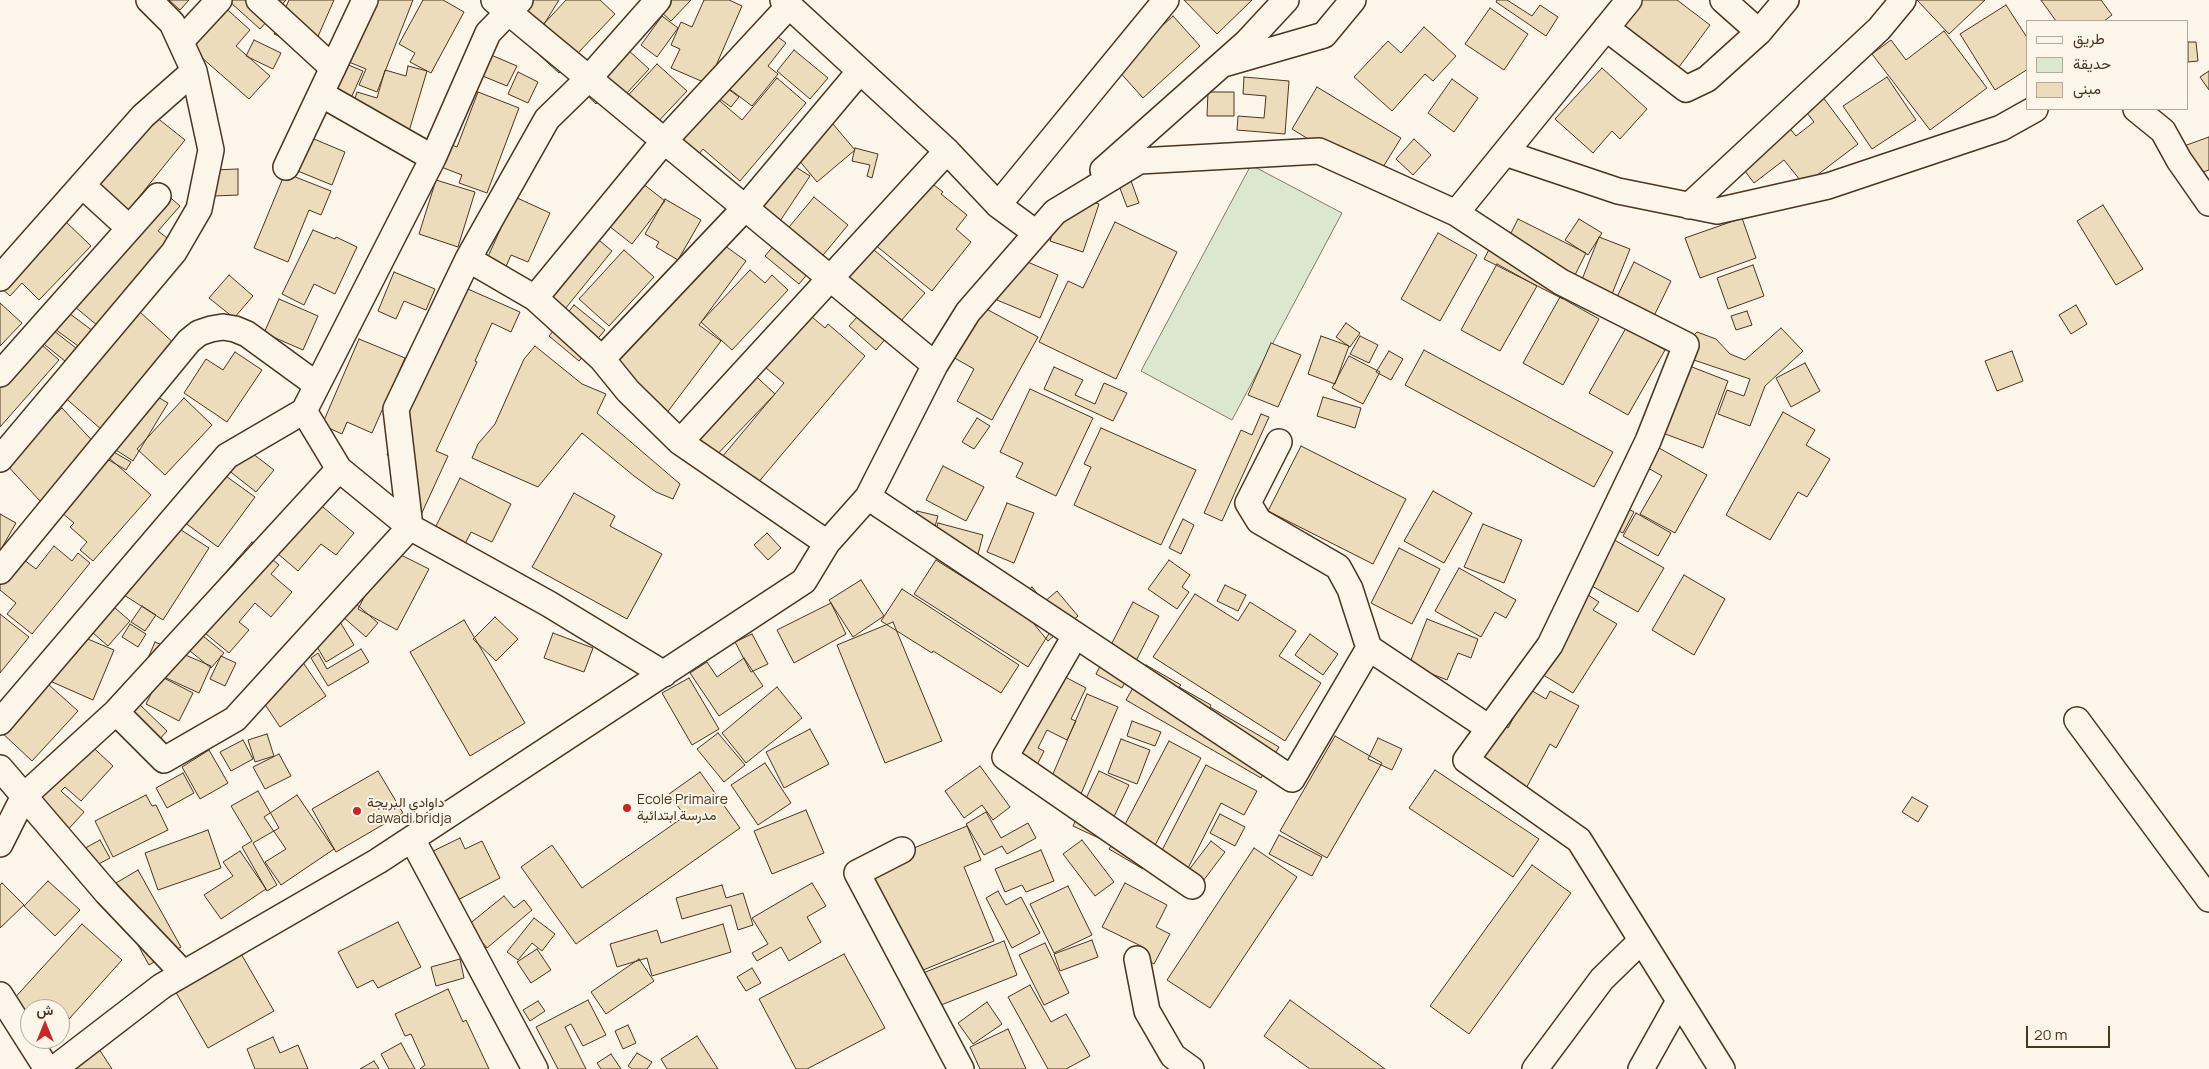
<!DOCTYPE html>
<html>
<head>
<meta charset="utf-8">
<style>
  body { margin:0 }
  #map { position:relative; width:2209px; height:1069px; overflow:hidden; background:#fbf6e9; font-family:Manrope,Vazirmatn,sans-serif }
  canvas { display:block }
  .legend { position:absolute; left:2026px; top:20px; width:162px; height:90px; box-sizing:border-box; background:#fbf6e9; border:1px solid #b4a999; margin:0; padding:6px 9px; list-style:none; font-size:15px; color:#4a3520 }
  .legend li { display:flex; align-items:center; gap:10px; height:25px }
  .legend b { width:25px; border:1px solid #b4a999 }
  .north { position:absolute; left:20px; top:999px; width:50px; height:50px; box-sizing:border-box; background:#fbf6e9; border:1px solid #b4a999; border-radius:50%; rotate:0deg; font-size:14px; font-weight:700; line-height:20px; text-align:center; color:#4a3520 }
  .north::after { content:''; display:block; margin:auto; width:18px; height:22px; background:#c62828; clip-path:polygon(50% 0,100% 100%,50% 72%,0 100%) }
  .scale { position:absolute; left:2026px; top:1026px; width:84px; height:22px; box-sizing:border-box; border:2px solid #4a3520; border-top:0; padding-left:6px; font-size:15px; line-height:18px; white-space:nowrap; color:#4a3520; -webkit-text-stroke:4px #fbf6e9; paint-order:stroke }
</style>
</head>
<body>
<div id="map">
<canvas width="2209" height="1069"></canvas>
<ul class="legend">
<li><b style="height:6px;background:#fbf6e9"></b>طريق</li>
<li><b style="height:14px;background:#dce7d0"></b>حديقة</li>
<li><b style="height:14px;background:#ecdcbc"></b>مبنى</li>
</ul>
<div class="north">ش</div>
<div class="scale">20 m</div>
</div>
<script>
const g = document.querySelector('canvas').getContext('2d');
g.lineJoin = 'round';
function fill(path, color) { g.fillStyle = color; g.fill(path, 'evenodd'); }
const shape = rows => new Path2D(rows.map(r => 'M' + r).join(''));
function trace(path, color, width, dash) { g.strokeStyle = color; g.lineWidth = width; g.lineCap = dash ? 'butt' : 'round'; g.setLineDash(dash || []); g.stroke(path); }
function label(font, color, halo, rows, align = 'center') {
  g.font = font + ' Manrope,Vazirmatn,sans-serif'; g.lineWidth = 4; g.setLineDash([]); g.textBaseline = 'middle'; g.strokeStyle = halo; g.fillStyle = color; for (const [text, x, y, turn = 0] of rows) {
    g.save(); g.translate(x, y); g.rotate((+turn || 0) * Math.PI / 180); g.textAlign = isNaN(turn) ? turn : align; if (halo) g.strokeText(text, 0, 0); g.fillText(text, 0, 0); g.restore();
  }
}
const green = shape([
  [1251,165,1342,213,1232,420,1141,371,1251,165]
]);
const building = shape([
  [169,0,189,0,180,10,169,0],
  [232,0,286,0,260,29,230,2,232,0],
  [289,0,334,0,312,50,274,34,289,0],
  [377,0,413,0,377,92,359,85,366,69,344,60,360,17,369,21,377,0],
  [423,0,443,0,464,12,431,73,410,62,415,53,399,44,423,0],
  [509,0,559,0,541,29,509,0],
  [566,0,600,0,615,14,559,73,526,43,566,0],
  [648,0,691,0,671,21,648,0],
  [704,0,729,0,742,6,708,84,671,68,680,49,671,45,681,22,692,27,704,0],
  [1184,0,1252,0,1217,34,1184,0],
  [1497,0,1507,0,1532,16,1540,5,1558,17,1546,36,1496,2,1497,0],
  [1636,0,1677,0,1710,25,1679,67,1619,22,1636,0],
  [1917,0,1985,0,1949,34,1917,0],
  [2041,0,2101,0,2112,15,2104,21,2056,21,2041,0],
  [220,3,250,30,236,46,270,76,249,99,185,43,220,3],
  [2006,5,2028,39,2028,69,1995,90,1960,34,2006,5],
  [1490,8,1528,34,1504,70,1465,44,1490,8],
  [662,16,678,28,657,57,641,45,662,16],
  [1173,16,1200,46,1143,98,1116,68,1173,16],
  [762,25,786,43,768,66,778,74,752,106,719,81,762,25],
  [1424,27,1456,56,1433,81,1425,74,1392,111,1354,77,1388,41,1401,53,1424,27],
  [1944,31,1987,88,1930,130,1872,54,1891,40,1906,60,1944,31],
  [254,40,281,53,273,69,246,56,254,40],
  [2188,42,2196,42,2198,61,2188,62,2188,42],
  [477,49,517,66,507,86,468,70,477,49],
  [627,49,649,69,615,106,604,95,596,104,574,83,627,49],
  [794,50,828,78,810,99,777,71,794,50],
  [339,61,363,71,352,96,328,86,339,61],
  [657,64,687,91,653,127,623,101,657,64],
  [408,66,427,71,407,138,351,112,357,92,377,98,385,70,406,76,408,66],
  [1602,68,1647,109,1620,139,1612,131,1593,153,1555,119,1602,68],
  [2209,71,2209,90,2200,77,2209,71],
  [518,72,538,82,528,103,508,94,518,72],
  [1244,77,1289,81,1285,134,1237,130,1238,116,1264,118,1266,96,1243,94,1244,77],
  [1887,77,1916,120,1872,149,1843,106,1887,77],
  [777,78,806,103,740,181,703,149,694,160,667,137,707,90,742,120,777,78],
  [1452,79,1478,98,1454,132,1428,113,1452,79],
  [716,80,739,97,731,107,709,91,716,80],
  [1317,87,1401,138,1375,180,1292,129,1317,87],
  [478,92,519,108,487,193,459,183,462,175,423,160,432,137,457,147,478,92],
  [1208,92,1234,92,1234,116,1207,116,1208,92],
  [1822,96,1858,144,1804,185,1784,160,1754,183,1738,162,1786,124,1796,136,1814,122,1804,109,1822,96],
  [151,113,185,140,122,218,87,191,151,113],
  [827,117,855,150,817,182,789,148,827,117],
  [302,134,345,152,332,185,288,167,302,134],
  [2209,137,2209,170,2194,175,2184,146,2209,137],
  [1414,139,1431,155,1413,175,1396,159,1414,139],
  [855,148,878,154,872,178,867,176,870,165,852,161,855,148],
  [780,157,810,176,780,221,751,203,780,157],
  [238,169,238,195,214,196,213,170,238,169],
  [916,171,943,192,941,194,967,215,956,229,971,242,932,291,864,236,916,171],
  [285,173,331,191,321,215,309,210,288,262,254,248,285,173],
  [633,176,665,201,632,244,600,219,633,176],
  [1130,178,1139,203,1127,207,1118,183,1130,178],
  [436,180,475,192,458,247,419,234,436,180],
  [158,187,180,206,158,231,171,241,98,326,63,297,158,187],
  [1066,193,1099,204,1083,252,1050,241,1066,193],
  [515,197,550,213,528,262,511,255,505,269,486,261,515,197],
  [814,197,848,225,799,284,765,256,814,197],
  [665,199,701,220,678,260,656,247,659,242,645,234,665,199],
  [2103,205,2143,269,2116,285,2077,221,2103,205],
  [1742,218,1756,258,1700,278,1685,238,1742,218],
  [63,219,91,246,39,300,22,283,10,296,0,287,63,219],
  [1518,219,1586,253,1563,299,1484,259,1491,246,1489,222,1511,233,1518,219],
  [1579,219,1602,233,1588,255,1565,240,1579,219],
  [1115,222,1177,252,1116,379,1039,342,1068,281,1083,288,1115,222],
  [583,227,612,251,552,325,535,311,583,227],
  [313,230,335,239,336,237,357,247,335,294,314,284,304,305,282,294,313,230],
  [1438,233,1477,255,1440,321,1401,299,1438,233],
  [710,235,746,261,699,325,721,341,666,414,608,372,710,235],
  [1599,237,1630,249,1608,304,1577,292,1599,237],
  [861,239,925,293,876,350,849,326,867,306,830,274,861,239],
  [624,250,654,277,609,326,579,299,624,250],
  [1016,257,1058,275,1040,318,997,300,1016,257],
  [1634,262,1671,281,1652,320,1615,301,1634,262],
  [1497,264,1537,286,1500,351,1461,330,1497,264],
  [1753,265,1764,296,1728,309,1717,278,1753,265],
  [750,270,765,283,772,275,788,290,732,350,701,322,750,270],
  [394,272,435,289,426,310,404,301,396,319,378,311,394,272],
  [229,275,253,296,234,318,209,298,229,275],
  [461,286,520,312,511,332,492,323,475,361,477,362,436,451,448,456,420,517,399,507,416,469,387,455,461,286],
  [1560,297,1599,319,1563,385,1523,363,1560,297],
  [279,299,318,316,303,350,264,333,279,299],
  [54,302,97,334,85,351,41,319,54,302],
  [0,303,22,323,0,346,0,303],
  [574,305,605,330,579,361,549,336,574,305],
  [798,305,825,328,828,324,865,356,756,485,722,457,784,383,754,358,798,305],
  [979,305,1038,337,992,420,957,401,974,369,951,356,979,305],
  [2076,305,2087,324,2071,334,2059,315,2076,305],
  [1747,311,1752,325,1736,330,1731,316,1747,311],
  [140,312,178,347,102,430,62,395,83,376,140,312],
  [40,320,81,352,70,365,30,333,40,320],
  [1346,323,1360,333,1350,347,1336,337,1346,323],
  [1626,328,1665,350,1628,415,1589,393,1626,328],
  [1781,328,1803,351,1765,386,1750,426,1718,414,1727,390,1744,396,1750,379,1688,358,1676,329,1694,335,1697,332,1716,339,1730,354,1745,360,1781,328],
  [26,331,59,360,0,427,0,361,26,331],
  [1321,336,1349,346,1335,384,1308,374,1321,336],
  [1360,336,1378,345,1369,363,1350,354,1360,336],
  [359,339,405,358,372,433,347,422,342,434,322,425,359,339],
  [1271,343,1301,355,1278,407,1248,395,1271,343],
  [535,346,582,384,606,394,597,413,680,484,673,499,656,492,634,476,582,433,538,487,472,458,478,444,495,424,524,359,535,346],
  [1424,350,1613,452,1594,487,1405,385,1424,350],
  [1389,351,1403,359,1391,380,1376,372,1389,351],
  [2012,351,2023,381,1997,391,1985,361,2012,351],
  [235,352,262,370,227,422,184,393,206,359,223,370,235,352],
  [1349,356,1380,372,1363,404,1332,388,1349,356],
  [1674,360,1728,381,1703,448,1649,428,1674,360],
  [1805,363,1820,391,1791,407,1776,378,1805,363],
  [745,366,775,394,707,465,678,438,745,366],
  [1054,367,1083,380,1075,395,1095,404,1104,383,1127,393,1113,421,1044,389,1054,367],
  [1030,389,1093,418,1056,496,1016,477,1023,463,1000,452,1030,389],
  [151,393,168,403,133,461,116,450,151,393],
  [1323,397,1361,408,1355,428,1317,416,1323,397],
  [184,398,212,425,165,475,137,449,184,398],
  [62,408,98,447,40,501,4,462,62,408],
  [1783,412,1815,430,1806,445,1830,459,1807,497,1798,492,1770,540,1726,515,1783,412],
  [1261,414,1269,417,1222,521,1204,513,1241,430,1252,435,1261,414],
  [977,418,990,426,974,449,962,442,977,418],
  [1101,428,1196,470,1161,545,1074,505,1091,467,1084,464,1101,428],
  [1652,444,1707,475,1675,533,1640,514,1662,476,1641,464,1652,444],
  [1301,446,1406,499,1373,564,1268,511,1301,446],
  [244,447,274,470,256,492,227,469,244,447],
  [112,451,131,462,126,470,107,459,112,451],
  [109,458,151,495,93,561,80,550,87,542,70,527,74,523,61,512,109,458],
  [943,466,984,487,966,521,926,500,943,466],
  [223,474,255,497,218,547,173,514,223,474],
  [460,478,511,504,492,542,471,532,464,546,434,530,460,478],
  [1433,491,1472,513,1444,563,1404,541,1433,491],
  [574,493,615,516,610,526,662,554,627,619,532,567,574,493],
  [311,497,354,533,336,555,321,544,298,571,270,547,311,497],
  [1007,503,1034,513,1014,563,987,552,1007,503],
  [1621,505,1634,512,1623,533,1610,527,1621,505],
  [917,511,938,516,932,537,911,532,917,511],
  [1636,513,1671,533,1658,556,1623,536,1636,513],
  [0,514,16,523,0,551,0,514],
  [164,519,209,548,163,620,124,595,164,519],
  [1183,519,1194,525,1181,554,1169,548,1183,519],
  [938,523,983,535,976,562,931,550,938,523],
  [1483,524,1522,540,1504,583,1464,567,1483,524],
  [767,533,781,548,768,560,754,545,767,533],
  [1609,537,1664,568,1638,612,1583,581,1609,537],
  [252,542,279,565,271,574,292,592,271,617,255,603,239,622,249,630,229,653,200,629,206,595,252,542],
  [54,546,72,561,78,553,90,563,32,634,7,614,16,603,0,590,0,579,19,556,36,569,54,546],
  [1399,548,1440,569,1412,624,1371,603,1399,548],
  [389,549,429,569,397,630,358,609,389,549],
  [936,560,1050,632,1028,667,914,594,936,560],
  [1169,560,1190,575,1182,587,1189,592,1177,609,1148,589,1169,560],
  [1459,568,1516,600,1506,618,1495,612,1481,637,1435,611,1459,568],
  [1684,575,1725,599,1694,655,1652,630,1684,575],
  [861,580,884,616,853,637,829,600,861,580],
  [1225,585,1246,595,1238,611,1217,601,1225,585],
  [1574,586,1599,602,1593,610,1617,624,1573,693,1535,670,1574,586],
  [1032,587,1044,602,1057,591,1078,616,1048,641,1015,601,1032,587],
  [902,589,1019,665,1001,693,933,651,932,653,881,621,902,589],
  [99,594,130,621,108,646,77,619,99,594],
  [1195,594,1238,621,1250,602,1296,631,1279,656,1321,683,1285,741,1153,657,1195,594],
  [1133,602,1159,616,1122,688,1096,674,1133,602],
  [355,603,378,623,366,637,343,617,355,603],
  [831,603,846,634,794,663,777,630,831,603],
  [142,606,156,615,145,631,131,622,142,606],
  [331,607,354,645,326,662,310,635,331,607],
  [0,614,29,637,0,673,0,614],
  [495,617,518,639,496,661,473,639,495,617],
  [1427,619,1478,639,1471,658,1458,653,1447,680,1409,665,1427,619],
  [464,620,525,723,470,756,410,652,464,620],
  [893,622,942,741,885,763,837,645,893,622],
  [130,624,146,634,138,647,122,637,130,624],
  [198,632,224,653,211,668,185,647,198,632],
  [553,633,593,648,584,672,544,658,553,633],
  [752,634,768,664,751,672,735,642,752,634],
  [1310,634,1338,654,1323,675,1295,655,1310,634],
  [83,637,114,650,93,700,50,681,55,645,76,654,83,637],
  [155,642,211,666,199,693,153,672,135,688,155,642],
  [361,649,369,662,328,686,311,658,318,653,327,669,361,649],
  [221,656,236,663,225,686,210,679,221,656],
  [744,658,763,686,719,716,690,673,707,662,717,677,744,658],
  [302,661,326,696,280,727,256,691,302,661],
  [1146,665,1181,685,1179,687,1211,705,1210,707,1279,747,1261,778,1126,700,1146,665],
  [1054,671,1086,688,1071,719,1076,721,1067,740,1047,730,1038,748,1044,751,1031,777,1006,764,1054,671],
  [160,676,193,693,179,721,146,704,160,676],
  [40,677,78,711,32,761,0,731,40,677],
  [689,678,719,729,692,745,662,693,689,678],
  [777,687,802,718,746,763,722,733,777,687],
  [1529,689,1546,699,1550,691,1579,706,1556,748,1550,744,1523,794,1468,765,1493,720,1508,728,1529,689],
  [1087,694,1118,707,1075,808,1044,795,1087,694],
  [137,702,167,731,148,752,104,711,137,702],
  [1132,721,1161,732,1155,746,1127,736,1132,721],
  [810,729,829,764,784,788,766,752,810,729],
  [718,733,745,765,724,782,697,749,718,733],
  [267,734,274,756,255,762,248,740,267,734],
  [1335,736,1382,763,1327,858,1280,831,1335,736],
  [83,738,113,766,81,801,65,787,61,791,84,812,65,833,28,799,83,738],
  [1378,738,1402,749,1392,770,1368,759,1378,738],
  [1121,739,1150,750,1137,784,1108,773,1121,739],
  [243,740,253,759,231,771,220,752,243,740],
  [1169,741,1201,758,1152,851,1120,834,1169,741],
  [209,750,228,783,200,799,182,767,209,750],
  [279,754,291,776,265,789,253,767,279,754],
  [765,763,791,803,758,825,731,785,765,763],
  [1206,765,1257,791,1244,815,1221,803,1184,876,1156,862,1206,765],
  [980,766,1010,807,993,820,982,805,964,818,945,791,980,766],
  [1435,770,1539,839,1513,877,1409,808,1435,770],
  [378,771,403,813,336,852,312,809,378,771],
  [1099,771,1129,785,1103,840,1073,826,1099,771],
  [700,772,740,828,576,944,521,867,552,845,582,888,685,816,669,794,700,772],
  [183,773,194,793,167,808,156,788,183,773],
  [258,791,279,828,253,843,277,885,267,891,242,847,252,841,231,806,258,791],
  [146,795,152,806,156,805,168,830,113,857,95,821,146,795],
  [297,795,334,849,281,885,265,862,286,849,264,817,297,795],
  [1912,797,1928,806,1918,822,1902,812,1912,797],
  [806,810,824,853,772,874,754,831,806,810],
  [986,812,1001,838,1028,823,1036,838,1007,854,1002,846,984,855,966,824,986,812],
  [1220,814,1245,827,1235,846,1210,833,1220,814],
  [967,826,981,860,964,867,994,941,911,975,866,868,967,826],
  [208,830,221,868,158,890,145,853,208,830],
  [1279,835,1322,857,1312,876,1269,854,1279,835],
  [1117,837,1150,857,1143,869,1109,849,1117,837],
  [460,838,465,849,482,841,500,878,452,903,427,854,460,838],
  [100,840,110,858,91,868,80,851,100,840],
  [1082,840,1114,882,1095,896,1063,854,1082,840],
  [1211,841,1225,852,1197,889,1182,879,1211,841],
  [1254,848,1297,877,1210,1008,1167,980,1254,848],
  [1041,850,1054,881,1026,892,1022,885,1005,892,995,869,1041,850],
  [240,851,266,889,221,919,204,895,233,876,223,862,240,851],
  [1532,865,1571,893,1469,1034,1430,1006,1532,865],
  [138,870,181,947,149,965,124,920,134,915,116,883,138,870],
  [48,881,80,910,55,936,24,906,48,881],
  [2,883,24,905,0,928,0,885,2,883],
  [812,883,826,906,807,917,821,942,789,961,781,947,757,961,752,953,768,944,752,918,812,883],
  [1125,883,1167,905,1156,927,1170,934,1154,964,1137,954,1141,946,1102,927,1125,883],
  [722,885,726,898,743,893,753,925,738,930,731,905,682,919,676,898,722,885],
  [1068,886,1092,935,1054,953,1030,904,1068,886],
  [998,891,1006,905,1021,897,1040,933,1012,948,986,898,998,891],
  [504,896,514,908,524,900,532,910,487,948,468,925,504,896],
  [534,918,555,934,542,951,532,943,518,960,507,952,534,918],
  [398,922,421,967,378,988,373,980,357,988,338,952,398,922],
  [82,924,122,960,60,1029,60,1009,30,1009,30,1039,1,1013,82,924],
  [723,924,731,952,652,976,647,958,617,967,610,944,657,930,661,943,723,924],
  [1092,940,1098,957,1060,971,1054,954,1092,940],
  [1004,941,1017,975,936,1007,923,973,1004,941],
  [1045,943,1069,993,1044,1005,1019,955,1045,943],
  [537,949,551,970,531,983,517,962,537,949],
  [240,952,274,1011,208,1048,174,989,240,952],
  [844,954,885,1028,807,1069,796,1069,759,999,844,954],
  [460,959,464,978,436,986,431,967,460,959],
  [639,959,654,981,606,1014,591,992,639,959],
  [752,968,761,983,746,991,737,977,752,968],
  [1030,985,1051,1022,1066,1014,1090,1056,1066,1069,1048,1069,1008,997,1030,985],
  [448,989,463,1022,466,1020,489,1069,420,1069,425,1065,411,1034,405,1036,395,1014,448,989],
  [588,1000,606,1035,583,1046,571,1024,565,1027,586,1069,558,1069,536,1027,588,1000],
  [1290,1000,1385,1069,1310,1069,1264,1036,1290,1000],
  [538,1001,545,1011,530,1021,523,1010,538,1001],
  [987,1002,1002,1024,973,1044,958,1023,987,1002],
  [628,1025,636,1043,623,1049,615,1031,628,1025],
  [1008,1029,1026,1069,980,1069,970,1047,1008,1029],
  [697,1036,718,1069,667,1069,661,1059,697,1036],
  [273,1037,280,1053,298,1045,308,1069,255,1069,247,1049,273,1037],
  [401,1043,415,1069,389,1069,381,1054,401,1043],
  [99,1049,112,1069,69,1069,99,1049],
  [637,1053,652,1062,647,1069,632,1069,628,1066,637,1053],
  [611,1054,621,1069,601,1069,597,1063,611,1054],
  [374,1061,379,1069,360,1069,374,1061]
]);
const street = shape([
  [259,0,333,68],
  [494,0,935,365],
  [783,0,947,151,998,205,1036,233],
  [1723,0,1759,32,1786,0],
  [789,6,664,141,535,298,602,359,628,391,680,442,827,543],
  [1606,28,1686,89,1707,79,1759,32],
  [181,41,219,0],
  [1227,63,1324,35,1353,0],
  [321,94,433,158],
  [2136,109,2163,131,2179,160,2209,203],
  [1505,153,1618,191,1717,211,1828,186,2001,128,2035,109],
  [286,167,365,0],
  [1103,170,1247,42,1286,0],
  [82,185,129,228],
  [998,205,1166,0],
  [1689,206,1879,29,1903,0],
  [1456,213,1629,0],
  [468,259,535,298],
  [0,278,143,116,194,71,172,23,149,0],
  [602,359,745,208,860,71],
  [0,374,158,196],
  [304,411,339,469,410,527,549,604,664,674],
  [680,442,947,151],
  [1279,442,1248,503,1259,521,1338,567,1350,589,1369,648],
  [0,459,174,252,199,209,211,150,194,71],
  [868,497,1292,779,1369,648,1489,728],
  [0,571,189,341,199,333,211,329,223,327,235,329,247,334,317,385],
  [1075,636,1005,757,1192,886],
  [116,712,164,760,235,719,410,527,396,409,468,259,547,119,589,78,658,0],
  [2077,720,2209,899],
  [0,722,227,456,304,411,433,158,488,33,520,0],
  [0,768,107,893,183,973],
  [412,839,535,1069],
  [0,844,24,796,116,712,339,469],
  [902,850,857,873,961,1069],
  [1137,959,1147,1011,1173,1056,1191,1069],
  [0,995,47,1069],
  [54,1069,162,986,378,861,804,581,827,543,868,497,935,365,968,312,1055,212,1139,161,1319,151,1456,213,1561,282,1686,345,1648,441,1550,645,1466,760,1579,840,1722,1069],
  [1535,1069,1602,979,1641,941],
  [1641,1069,1679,1001]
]);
const markers = [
  [627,808,5,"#c62828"],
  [357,811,5,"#c62828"]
];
const poiNames = [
  ["Ecole Primaire",637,800],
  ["مدرسة ابتدائية",637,816],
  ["داوادي البريجة",367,803],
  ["dawadi bridja",367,819]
];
fill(green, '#dce7d0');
trace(green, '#887966', 1);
fill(building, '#ecdcbc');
trace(building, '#4a3520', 1);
trace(street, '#4a3520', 28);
trace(street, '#fbf6e9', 25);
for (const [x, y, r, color] of markers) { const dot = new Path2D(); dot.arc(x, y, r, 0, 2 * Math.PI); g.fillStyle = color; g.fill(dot); trace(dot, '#fbf6e9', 2); }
label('14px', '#4a3520', '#fbf6e9', poiNames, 'left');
</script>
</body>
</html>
